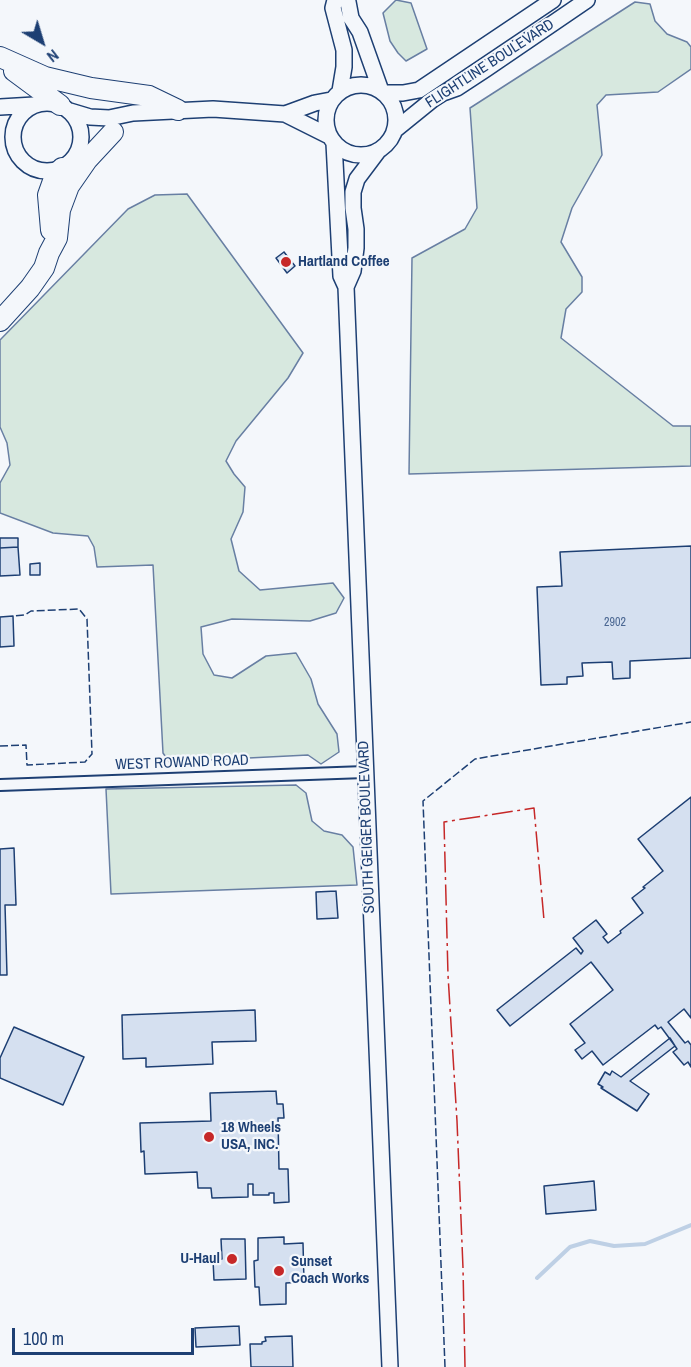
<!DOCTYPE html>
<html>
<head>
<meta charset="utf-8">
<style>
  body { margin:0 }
  #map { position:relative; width:691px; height:1367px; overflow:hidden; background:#f4f7fb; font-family:"Archivo Narrow",sans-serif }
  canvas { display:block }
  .north { position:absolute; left:12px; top:12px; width:60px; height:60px; -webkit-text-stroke:4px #f4f7fb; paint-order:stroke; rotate:142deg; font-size:16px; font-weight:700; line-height:24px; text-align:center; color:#1d3f73 }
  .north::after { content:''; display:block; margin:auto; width:21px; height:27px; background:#1d3f73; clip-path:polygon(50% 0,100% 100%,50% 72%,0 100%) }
  .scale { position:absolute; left:12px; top:1328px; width:182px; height:27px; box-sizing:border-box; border:3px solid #1d3f73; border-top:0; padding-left:8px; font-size:18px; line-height:21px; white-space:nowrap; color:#1d3f73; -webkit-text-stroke:4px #f4f7fb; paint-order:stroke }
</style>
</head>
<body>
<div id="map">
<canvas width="691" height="1367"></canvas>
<div class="north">N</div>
<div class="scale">100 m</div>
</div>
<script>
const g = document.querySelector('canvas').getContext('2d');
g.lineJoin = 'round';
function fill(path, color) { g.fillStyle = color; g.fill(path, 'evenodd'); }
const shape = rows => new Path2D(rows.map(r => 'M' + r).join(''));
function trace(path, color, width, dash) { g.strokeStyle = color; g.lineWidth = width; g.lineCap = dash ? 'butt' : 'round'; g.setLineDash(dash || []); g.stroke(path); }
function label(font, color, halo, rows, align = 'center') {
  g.font = font + ' "Archivo Narrow",sans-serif'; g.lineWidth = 4.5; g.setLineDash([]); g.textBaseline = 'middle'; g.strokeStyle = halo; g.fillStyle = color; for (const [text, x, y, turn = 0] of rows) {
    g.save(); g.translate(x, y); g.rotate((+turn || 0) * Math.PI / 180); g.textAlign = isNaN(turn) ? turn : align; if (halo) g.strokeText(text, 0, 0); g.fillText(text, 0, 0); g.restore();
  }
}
const green = shape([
  [396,0,411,3,427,49,406,61,398,53,390,41,383,13,396,0],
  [635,2,650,4,655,21,667,34,687,42,691,47,691,69,658,92,606,95,597,105,602,155,572,208,561,242,582,277,582,292,566,309,561,338,673,426,691,426,691,466,409,474,412,258,465,229,477,208,470,108,635,2],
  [187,194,303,353,288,378,236,441,226,461,234,474,245,487,243,512,231,539,239,571,260,590,333,583,344,598,336,613,310,621,232,619,201,627,203,654,214,675,232,678,266,656,296,653,311,679,318,704,337,734,339,752,321,764,308,755,189,761,170,763,163,753,153,565,97,567,94,547,88,536,53,533,0,513,0,483,10,465,7,443,0,427,0,340,128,209,155,195,187,194],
  [296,785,306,793,312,821,324,831,342,835,353,847,357,885,111,894,106,789,296,785]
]);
const stream = shape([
  [537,1278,570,1247,590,1241,614,1246,645,1244,691,1225]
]);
const building = shape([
  [284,252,295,266,287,273,276,258,284,252],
  [0,538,18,538,18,547,0,548,0,538],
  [691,546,691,658,630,661,630,678,613,679,612,662,582,663,583,676,567,677,567,684,541,685,537,587,562,586,560,552,691,546],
  [18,547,20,575,0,576,0,548,18,547],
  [40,563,40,575,30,575,30,564,40,563],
  [13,616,14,646,0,647,0,617,13,616],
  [691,797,691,1018,684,1009,668,1022,685,1043,688,1041,691,1045,691,1067,688,1062,684,1065,673,1052,677,1049,675,1046,661,1027,658,1029,655,1025,603,1065,592,1051,582,1059,575,1050,585,1043,570,1024,613,990,591,962,510,1026,497,1010,576,948,581,954,583,951,573,938,596,920,607,934,603,937,608,943,621,933,620,931,643,913,632,898,645,888,643,887,663,871,638,839,691,797],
  [14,848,16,905,5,905,7,975,0,975,0,849,14,848],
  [336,891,338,918,317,919,316,892,336,891],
  [255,1010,256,1041,212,1042,213,1064,146,1067,146,1058,123,1059,122,1015,255,1010],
  [14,1027,84,1057,63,1105,0,1078,0,1058,14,1027],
  [670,1038,675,1046,630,1081,649,1094,637,1111,601,1088,603,1087,598,1084,605,1072,610,1075,612,1071,621,1077,670,1038],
  [276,1091,277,1104,283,1104,284,1118,278,1118,279,1169,288,1169,289,1202,274,1203,274,1193,269,1193,269,1195,253,1195,253,1184,248,1184,248,1197,212,1198,211,1188,198,1188,197,1172,145,1174,144,1151,141,1152,140,1123,211,1121,210,1093,276,1091],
  [594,1181,596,1210,546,1214,544,1186,594,1181],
  [284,1237,284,1244,303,1243,304,1282,286,1283,286,1304,260,1305,259,1287,255,1287,254,1261,258,1260,258,1238,284,1237],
  [221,1239,245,1239,246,1279,214,1280,213,1260,222,1259,221,1239],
  [239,1326,240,1345,196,1347,195,1328,239,1326],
  [292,1336,293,1367,251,1367,250,1344,262,1344,262,1342,266,1341,265,1337,292,1336]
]);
const street = shape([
  [0,785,365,772]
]);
const secondary = shape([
  [335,0,333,8,344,50,344,67,340,91],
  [345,0,348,2,351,18,360,32,381,91],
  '326 120a35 35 0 1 1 70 0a35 35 0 1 1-70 0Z',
  [385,93,403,93,419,90,553,0],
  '13 137a34 34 0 1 1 68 0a34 34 0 1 1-68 0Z',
  [0,107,34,105],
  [70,111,90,117,109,118,133,113,213,109,285,114,329,136],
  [285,114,315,103,331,100],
  [395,130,432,100,443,93,457,88,486,69,587,0],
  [334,143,341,276,346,287,390,1367],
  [346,287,353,271,356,248,356,229,353,208,353,192,357,179,378,151]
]);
const highway = shape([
  [0,57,45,77,91,88,149,96,178,110],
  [14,71,60,105],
  [51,230,48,195,53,181,62,168],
  [0,321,30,288,44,268,49,253,57,238,60,210,69,186,87,160,113,132]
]);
const fence = shape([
  [0,746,26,745,27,765,85,762,92,754,87,619,79,609,31,611,25,615,13,616],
  [445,1367,423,801,475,759,691,722]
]);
const power = shape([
  [465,1367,463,1268,457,1121,448,975,444,822,534,808,544,920]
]);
const markers = [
  [286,262,6,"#c62828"],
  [209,1137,6,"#c62828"],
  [232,1259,6,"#c62828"],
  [279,1271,6,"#c62828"]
];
const numberNames = [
  ["2902",615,623]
];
const streetNames = [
  ["FLIGHTLINE BOULEVARD",490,64,-33],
  ["WEST ROWAND ROAD",182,763,-2],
  ["SOUTH GEIGER BOULEVARD",367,827,-92]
];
const poiNames = [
  ["Hartland Coffee",298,262],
  ["18 Wheels",221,1128],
  ["USA, INC.",221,1145],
  ["U-Haul",220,1259,"right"],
  ["Sunset",291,1262],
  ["Coach Works",291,1279]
];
fill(green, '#d7e8df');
trace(green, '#687fa3', 1.5);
trace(stream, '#bed0e5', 4);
fill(building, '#d5e0f0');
trace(building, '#1d3f73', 1.5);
trace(street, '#1d3f73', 14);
trace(secondary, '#1d3f73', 18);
trace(highway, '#1d3f73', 22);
trace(street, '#f4f7fb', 10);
trace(secondary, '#f4f7fb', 15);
trace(highway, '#f4f7fb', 20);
trace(fence, '#1d3f73', 1.5, [8, 3]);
trace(power, '#c62828', 1.5, [21, 4.5, 3, 4.5]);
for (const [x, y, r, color] of markers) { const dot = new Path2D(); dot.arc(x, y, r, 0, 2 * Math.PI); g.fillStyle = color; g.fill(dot); trace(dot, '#f4f7fb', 2); }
label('12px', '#4b6792', null, numberNames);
label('15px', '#1d3f73', '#f4f7fb', streetNames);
label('bold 15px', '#1d3f73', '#f4f7fb', poiNames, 'left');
</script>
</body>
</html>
